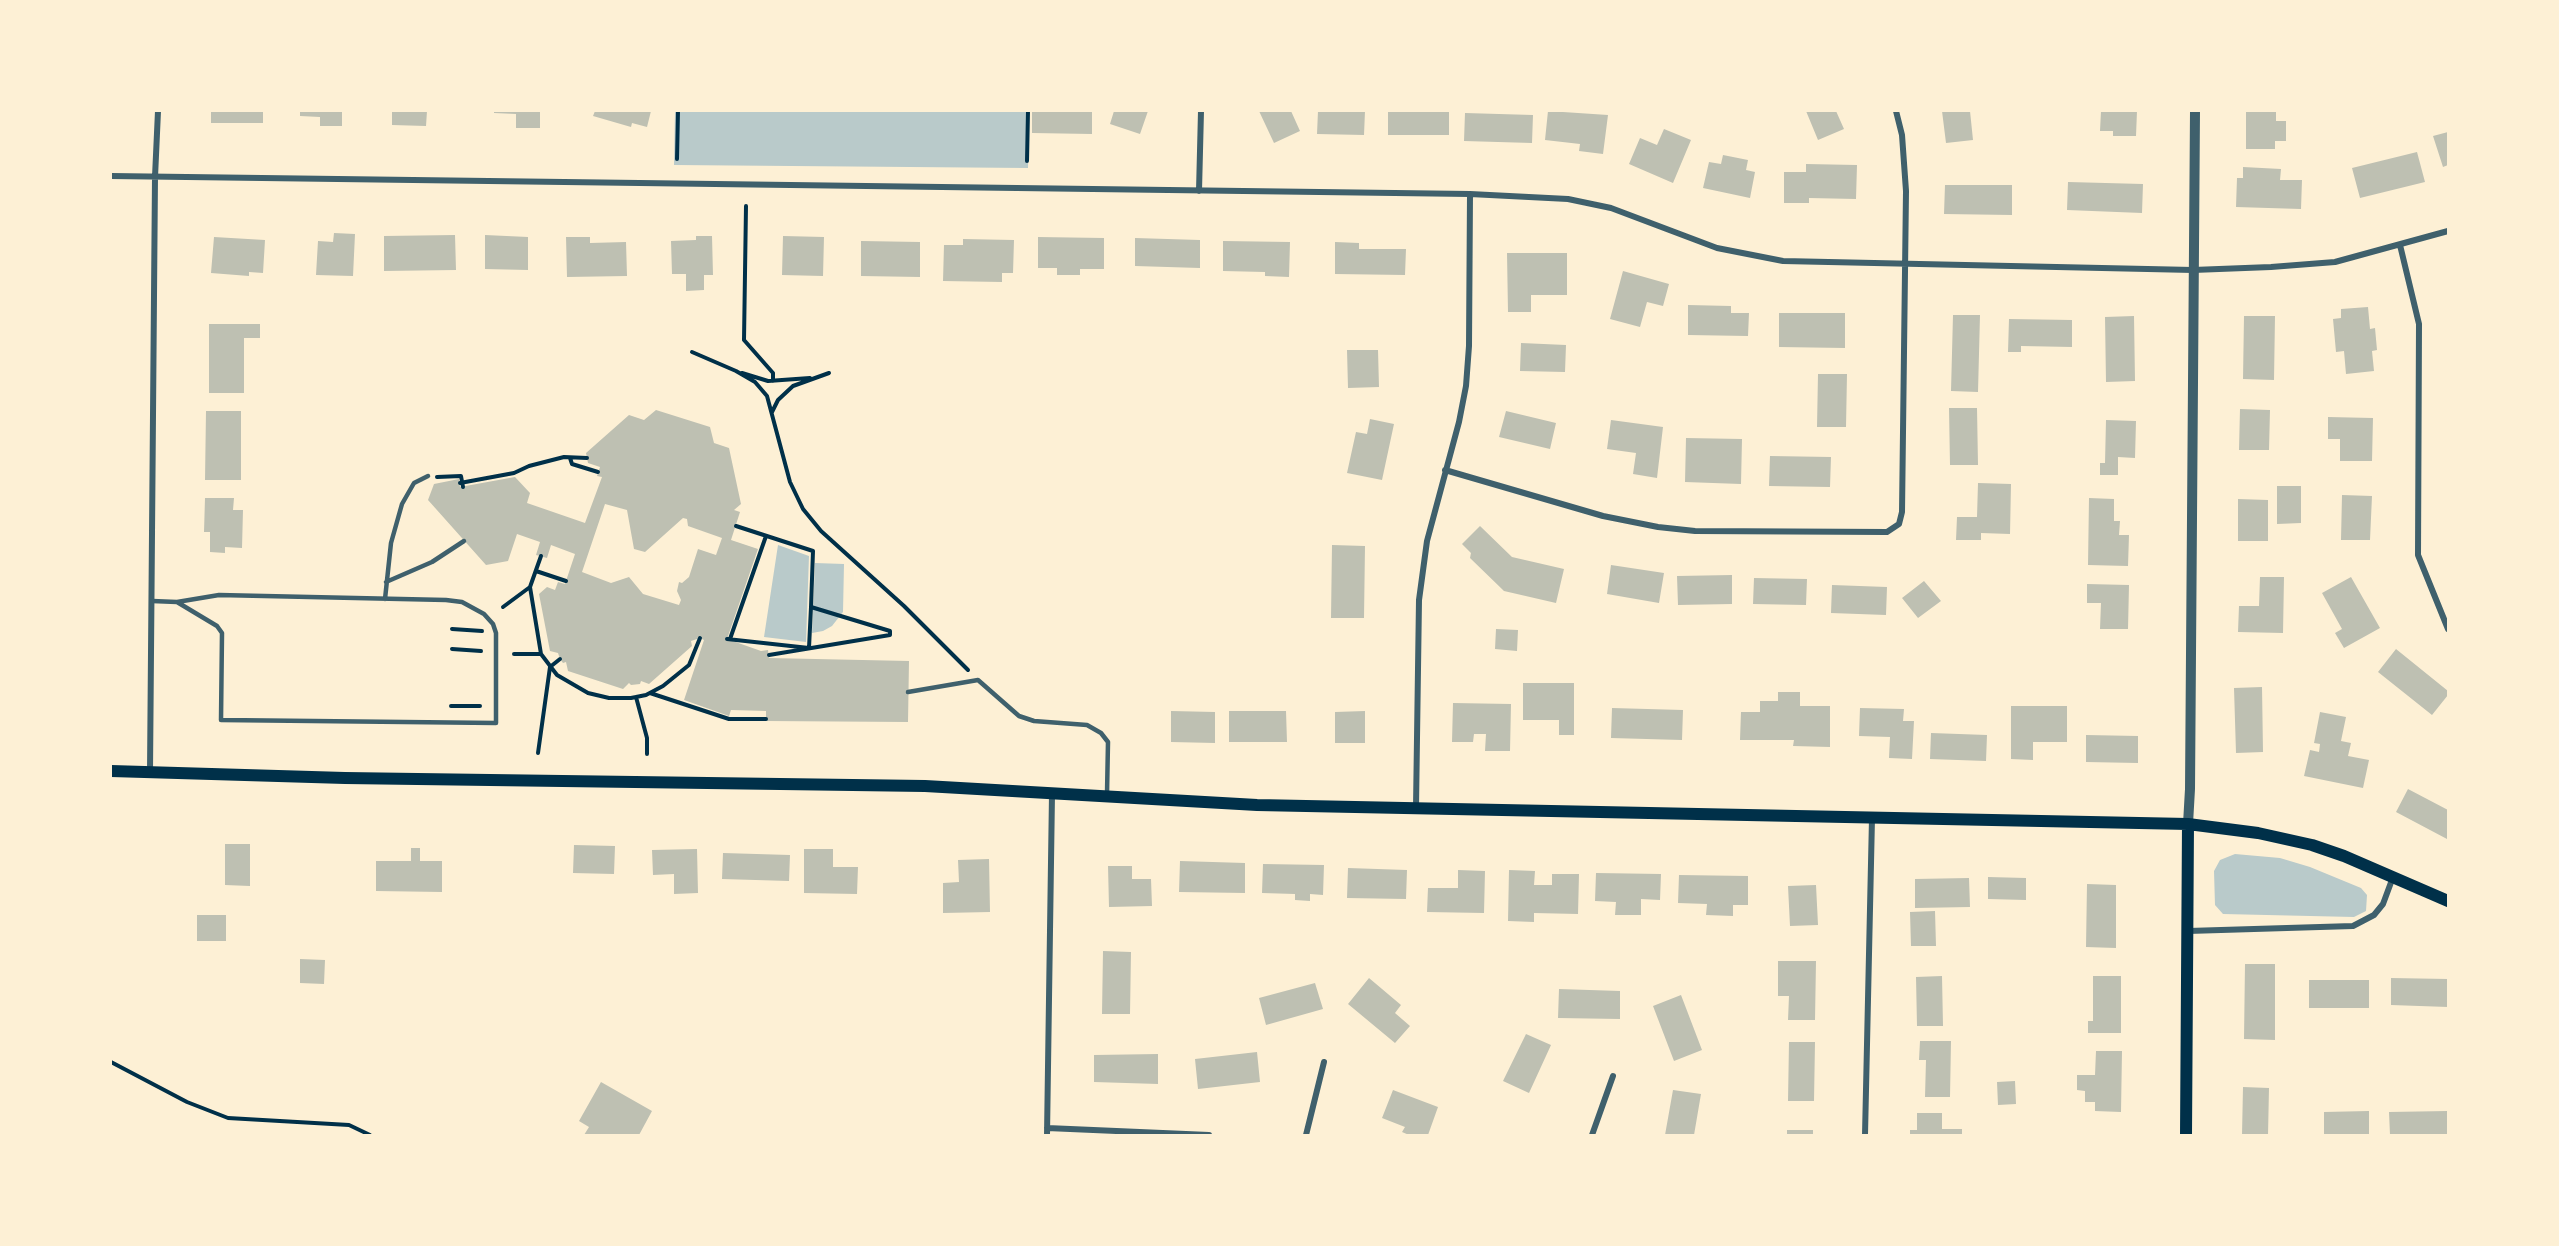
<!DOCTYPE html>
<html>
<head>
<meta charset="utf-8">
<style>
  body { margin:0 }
  #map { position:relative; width:2559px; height:1246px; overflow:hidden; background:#fdf0d5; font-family:"Titillium Web",sans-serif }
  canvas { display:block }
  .frame { position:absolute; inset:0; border:112px solid #fdf0d5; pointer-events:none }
</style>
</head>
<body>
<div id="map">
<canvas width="2559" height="1246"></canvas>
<div class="frame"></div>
</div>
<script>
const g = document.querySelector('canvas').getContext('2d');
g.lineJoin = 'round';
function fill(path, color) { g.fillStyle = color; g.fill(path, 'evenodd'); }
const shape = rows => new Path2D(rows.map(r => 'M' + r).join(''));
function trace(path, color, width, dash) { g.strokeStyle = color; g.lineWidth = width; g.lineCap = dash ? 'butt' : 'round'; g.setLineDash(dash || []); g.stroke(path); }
const green = shape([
  [675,111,1029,111,1028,168,674,165],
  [778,545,809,556,806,642,764,637],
  [815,563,844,564,843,612,832,626,823,631,812,633],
  [2235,854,2280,858,2310,867,2361,888,2367,895,2366,911,2354,917,2223,914,2215,905,2214,871,2220,860]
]);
const building = shape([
  [211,111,263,111,263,123,211,123],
  [300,111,342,111,342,126,320,126,320,117,300,116],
  [392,111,427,111,426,126,392,125],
  [494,111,540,111,540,128,516,128,516,114,494,113],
  [595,111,651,111,647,127,632,123,631,127,593,116],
  [1032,111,1092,111,1092,134,1032,133],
  [1114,111,1148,111,1140,134,1110,124],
  [1259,111,1291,111,1300,131,1274,143],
  [1318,111,1365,111,1364,135,1317,134],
  [1388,111,1449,111,1449,135,1388,135],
  [1548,111,1608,115,1603,154,1579,151,1580,144,1545,140],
  [1806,111,1836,111,1844,129,1818,140],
  [1942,111,1970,111,1973,140,1946,143],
  [2101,111,2137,111,2136,136,2113,136,2113,131,2100,131],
  [2246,111,2276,111,2276,121,2286,121,2286,141,2275,141,2275,149,2246,149],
  [1465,113,1533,115,1532,143,1464,141],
  [1664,129,1691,140,1673,183,1629,164,1640,138,1657,145],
  [2448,132,2448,165,2443,167,2433,136],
  [2417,152,2425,182,2360,198,2352,168],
  [1723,155,1748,160,1746,170,1755,172,1750,198,1703,188,1709,162,1721,164],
  [1806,164,1857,165,1856,199,1809,198,1809,203,1784,203,1784,172,1806,172],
  [2243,167,2281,169,2280,180,2302,180,2301,209,2236,207,2237,178,2243,178],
  [2068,182,2143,184,2142,213,2067,210],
  [1945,185,2012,185,2012,215,1944,214],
  [334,233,355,234,353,276,316,275,318,241,333,242],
  [455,235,456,270,384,271,384,236],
  [485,235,528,237,528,270,485,269],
  [696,236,712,236,713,275,704,275,704,290,686,291,686,274,672,274,671,241,696,240],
  [783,236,824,237,823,276,782,275],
  [214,237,265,240,263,273,249,272,249,276,211,273],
  [566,237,590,237,590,243,626,242,627,276,567,277],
  [1038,237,1104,238,1104,269,1080,269,1080,275,1057,275,1057,268,1038,268],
  [1135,238,1200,240,1200,268,1135,266],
  [963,239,1014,240,1013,273,1002,273,1002,282,943,281,944,245,963,245],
  [861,241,920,242,920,277,861,276],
  [1223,241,1290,242,1289,277,1265,276,1265,272,1223,271],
  [1335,242,1359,243,1359,249,1406,249,1405,275,1335,274],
  [1507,253,1567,253,1567,295,1531,295,1531,312,1508,312],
  [1623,271,1669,284,1663,306,1647,302,1640,327,1610,319],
  [1688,305,1731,306,1731,313,1749,313,1748,336,1688,335],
  [2368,307,2370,329,2375,328,2377,350,2372,351,2374,371,2346,374,2344,351,2336,352,2333,319,2341,318,2341,309],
  [1779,313,1845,313,1845,348,1779,347],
  [1953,315,1980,315,1978,392,1951,391],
  [2134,316,2135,381,2106,382,2105,317],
  [2244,316,2275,316,2274,380,2243,379],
  [2009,319,2072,320,2072,347,2021,346,2021,352,2008,352],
  [209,324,260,324,260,338,244,338,244,393,209,393],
  [1521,343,1566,345,1565,372,1520,371],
  [1347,350,1378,350,1379,387,1348,388],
  [1818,374,1847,374,1846,427,1817,427],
  [1949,408,1977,408,1978,465,1950,465],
  [2240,409,2270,410,2269,450,2239,450],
  [656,410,710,427,714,443,729,448,741,504,734,510,740,512,731,540,758,549,727,639,761,651,768,650,769,658,909,661,908,722,766,721,766,711,731,710,729,716,684,700,704,640,700,638,691,641,692,646,649,684,641,681,640,684,631,685,629,683,623,689,568,671,566,662,563,663,560,659,558,653,550,651,539,594,547,587,555,590,558,582,565,584,575,554,551,545,547,558,536,555,540,542,517,534,508,561,486,565,428,500,434,484,459,479,460,487,515,477,530,493,527,503,585,523,602,477,597,476,600,467,588,463,586,453,629,415,644,420],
  [605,504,627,510,634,549,645,552,683,518,687,519,688,526,722,538,716,555,698,549,689,577,682,583,679,582,677,591,681,600,679,605,643,594,629,577,611,583,582,572],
  [206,411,241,411,241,480,205,480],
  [1506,411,1556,423,1550,449,1499,437],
  [2328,417,2373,418,2372,461,2340,461,2340,439,2328,439],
  [1370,419,1394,424,1382,480,1347,473,1356,432,1367,434],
  [1611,420,1663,427,1657,478,1633,474,1636,453,1607,449],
  [2106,420,2136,421,2135,458,2118,457,2118,475,2100,475,2100,463,2105,463],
  [1686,438,1742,439,1741,484,1685,482],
  [1770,456,1831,457,1830,487,1769,486],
  [1978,483,2011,484,2010,534,1981,533,1981,540,1956,540,1957,517,1977,517],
  [2277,486,2301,486,2301,523,2277,524],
  [2342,495,2372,496,2370,540,2341,540],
  [205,498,234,498,233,510,243,510,242,548,225,547,225,553,210,552,210,532,204,532],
  [2089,498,2114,499,2114,521,2120,521,2119,535,2129,535,2128,566,2088,565],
  [2238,499,2268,500,2268,541,2238,541],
  [1480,526,1512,557,1564,569,1556,603,1504,591,1470,558,1471,553,1462,544],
  [1332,545,1365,546,1364,618,1331,618],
  [1611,565,1664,573,1659,603,1607,594],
  [1732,575,1732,604,1678,605,1677,576],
  [2260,577,2284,577,2283,633,2238,632,2239,606,2259,606],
  [2351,577,2380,628,2344,648,2335,633,2342,629,2322,593],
  [1754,578,1807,579,1806,605,1753,604],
  [1924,581,1941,601,1918,618,1902,598],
  [2087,584,2129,585,2128,629,2100,629,2101,603,2087,603],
  [1832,585,1887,587,1886,615,1831,613],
  [1496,629,1518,630,1517,651,1495,649],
  [2396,649,2448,691,2448,695,2432,715,2378,672],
  [1523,683,1574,683,1574,735,1559,735,1559,720,1523,720],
  [2262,687,2263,752,2236,753,2234,688],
  [1778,692,1800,692,1800,706,1830,706,1830,747,1793,746,1794,740,1740,740,1741,712,1760,712,1760,701,1778,701],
  [1453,703,1511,704,1510,751,1485,751,1486,734,1474,734,1473,742,1452,742],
  [2011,706,2067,706,2067,742,2033,742,2033,760,2011,759],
  [1612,708,1683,710,1682,740,1611,738],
  [1860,708,1904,709,1903,721,1914,721,1912,759,1889,758,1890,737,1859,736],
  [1171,711,1215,712,1215,743,1171,742],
  [1229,711,1286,711,1287,742,1229,742],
  [1365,711,1365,743,1335,743,1335,712],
  [2320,712,2346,717,2341,741,2351,743,2348,756,2369,760,2363,788,2304,776,2310,750,2319,752,2320,744,2314,743],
  [1931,733,1987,735,1986,761,1930,759],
  [2086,735,2138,736,2138,763,2086,762],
  [2408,789,2448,810,2447,839,2396,812],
  [225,844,250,844,250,886,225,885],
  [574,845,615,846,614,874,573,873],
  [411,848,420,848,420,861,442,861,442,892,376,891,376,861,411,861],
  [697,849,698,893,674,894,674,874,653,875,652,850],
  [804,849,833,849,833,867,858,867,857,894,804,893],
  [723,853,790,855,789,881,722,879],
  [989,859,990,912,943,913,943,883,959,882,958,860],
  [1180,861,1245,863,1245,893,1179,892],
  [1263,864,1324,865,1323,895,1310,894,1310,901,1295,900,1295,894,1262,893],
  [1108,866,1132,866,1132,879,1151,879,1152,906,1109,907],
  [1348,868,1407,870,1406,899,1347,898],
  [1458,870,1485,871,1484,913,1427,912,1428,888,1458,888],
  [1509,870,1535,871,1534,885,1552,885,1552,874,1579,874,1578,914,1534,913,1534,922,1508,921],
  [1596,873,1661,874,1660,900,1641,899,1641,915,1615,915,1616,902,1595,901],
  [1679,875,1748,876,1748,905,1733,905,1733,916,1706,915,1707,904,1678,903],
  [1988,877,2026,878,2026,900,1988,899],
  [1969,878,1970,907,1915,908,1915,879],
  [2087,884,2116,885,2116,948,2086,947],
  [1816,885,1818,925,1790,926,1788,886],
  [1935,911,1936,946,1911,946,1910,912],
  [197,915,226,915,226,941,197,941],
  [1103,951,1131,952,1130,1014,1102,1014],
  [300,959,325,960,324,984,300,983],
  [1778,961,1816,961,1815,1020,1788,1020,1789,996,1778,996],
  [2245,964,2275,964,2275,1040,2244,1039],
  [1942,976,1943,1026,1917,1026,1916,977],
  [2093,976,2121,976,2121,1033,2088,1033,2088,1021,2093,1021],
  [1369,978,1401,1005,1395,1013,1410,1026,1395,1043,1348,1004],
  [2391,978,2448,979,2448,1007,2391,1005],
  [2309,980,2369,980,2369,1008,2309,1008],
  [1315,983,1323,1009,1266,1025,1259,998],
  [1559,989,1620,991,1620,1019,1558,1018],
  [1681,995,1702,1050,1674,1061,1653,1006],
  [1526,1034,1551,1045,1529,1093,1503,1081],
  [1920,1041,1951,1041,1950,1097,1925,1097,1926,1060,1919,1060],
  [1789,1042,1815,1042,1814,1101,1788,1101],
  [2096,1051,2122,1051,2121,1112,2095,1111,2095,1102,2085,1102,2085,1091,2077,1090,2077,1075,2095,1075],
  [1257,1052,1260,1082,1198,1089,1195,1059],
  [1158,1054,1158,1084,1094,1082,1094,1055],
  [2015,1081,2016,1104,1998,1105,1997,1082],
  [601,1082,652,1111,639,1135,584,1135,589,1127,579,1121],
  [2243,1087,2269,1088,2268,1135,2242,1135],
  [1393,1090,1438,1107,1428,1135,1409,1135,1402,1132,1405,1127,1382,1118],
  [1673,1090,1701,1094,1694,1135,1665,1135],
  [2369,1111,2369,1135,2324,1135,2324,1112],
  [2448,1111,2448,1135,2390,1135,2389,1112],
  [1917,1113,1942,1113,1942,1129,1962,1129,1962,1135,1910,1135,1910,1130,1917,1130],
  [1787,1130,1813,1130,1813,1135,1787,1135]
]);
const path = shape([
  [677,159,678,111],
  [1027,161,1028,111],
  [746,206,744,340,773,373,773,381],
  [692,352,736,371,755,382,767,396,790,482,803,509,821,531,904,606,968,670],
  [742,373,768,381,810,378],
  [772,412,778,400,793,386,829,373],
  [570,458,572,464,598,472],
  [437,477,461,476,463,487],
  [460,483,514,473,529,466,564,457,587,458],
  [736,526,813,551,811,607,890,631,890,635,769,655],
  [536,571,566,581],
  [530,587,541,654,557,675,588,693,609,698,631,698,646,695,663,686,689,665,700,638],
  [503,607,530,587,541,556],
  [452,629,482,631],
  [727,639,809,648,811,607],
  [730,639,766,536],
  [452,649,481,651],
  [514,654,541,654],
  [650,693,729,719,766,719],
  [636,697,647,738,647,754],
  [451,706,480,706],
  [538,753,550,667,560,659],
  [111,1062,187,1102,228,1118,349,1125,370,1135]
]);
const service = shape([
  [386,582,432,562,464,541],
  [385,599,391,543,402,504,414,483,428,476],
  [152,601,177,602,219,595,446,600,462,602,484,614,493,624,496,633,496,723,221,720,222,633,217,626,177,602],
  [908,692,978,680,1019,716,1034,721,1087,725,1101,733,1108,742,1107,794]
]);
const minor = shape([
  [111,176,1470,194,1568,199,1611,208,1717,248,1783,261,2193,270,2271,267,2335,262,2448,231],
  [1199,191,1201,111],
  [2400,245,2419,324,2418,555,2448,629],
  [1445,470,1603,516,1658,527,1695,531,1887,532,1899,524,1902,512,1906,191,1902,135,1896,111],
  [150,771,155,177,158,111],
  [1416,807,1419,600,1427,541,1459,422,1466,386,1469,346,1470,194],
  [2188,931,2353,926,2374,915,2383,904,2393,877],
  [1047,1128,1209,1135],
  [1047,1135,1052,794],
  [1306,1135,1324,1062],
  [1592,1135,1613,1076],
  [1865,1135,1872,818]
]);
const tertiary = shape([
  [2188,824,2190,789,2195,111]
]);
const secondary = shape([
  [111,771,345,778,925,786,1257,805,2188,824,2258,833,2312,845,2344,856,2448,901],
  [2186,1135,2188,824]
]);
fill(green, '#b9caca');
fill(building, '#bec0b2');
trace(path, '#003049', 4);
trace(service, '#3f606c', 4.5);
trace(minor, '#3f606c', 6);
trace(tertiary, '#3f606c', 10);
trace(secondary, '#003049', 12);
</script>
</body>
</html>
